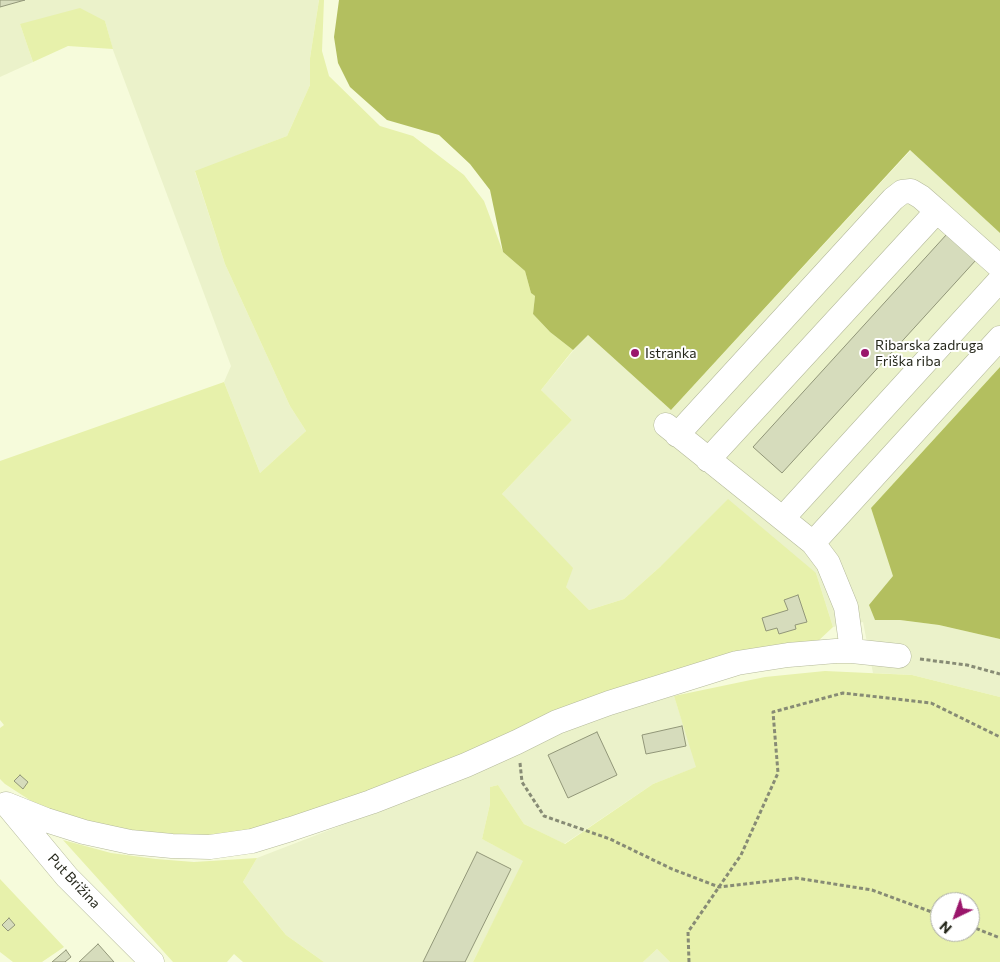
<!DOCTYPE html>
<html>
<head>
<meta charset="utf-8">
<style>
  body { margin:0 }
  #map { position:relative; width:1000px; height:962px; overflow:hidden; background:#f6fbdb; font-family:Commissioner,sans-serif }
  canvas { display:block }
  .north { position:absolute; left:930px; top:892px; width:50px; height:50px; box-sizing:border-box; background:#fff; border:1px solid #a8a9a4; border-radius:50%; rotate:222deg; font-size:14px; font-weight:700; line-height:20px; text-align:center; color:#26281c }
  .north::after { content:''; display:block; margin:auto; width:18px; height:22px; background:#9a166b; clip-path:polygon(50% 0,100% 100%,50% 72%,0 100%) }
</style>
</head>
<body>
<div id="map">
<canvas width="1000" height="962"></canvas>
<div class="north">N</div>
</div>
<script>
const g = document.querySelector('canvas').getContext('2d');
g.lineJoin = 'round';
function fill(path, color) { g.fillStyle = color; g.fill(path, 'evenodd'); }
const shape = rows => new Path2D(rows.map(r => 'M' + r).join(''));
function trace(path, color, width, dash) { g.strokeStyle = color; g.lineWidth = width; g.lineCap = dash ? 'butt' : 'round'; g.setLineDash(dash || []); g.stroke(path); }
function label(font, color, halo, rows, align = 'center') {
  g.font = font + ' Commissioner,sans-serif'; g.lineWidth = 4; g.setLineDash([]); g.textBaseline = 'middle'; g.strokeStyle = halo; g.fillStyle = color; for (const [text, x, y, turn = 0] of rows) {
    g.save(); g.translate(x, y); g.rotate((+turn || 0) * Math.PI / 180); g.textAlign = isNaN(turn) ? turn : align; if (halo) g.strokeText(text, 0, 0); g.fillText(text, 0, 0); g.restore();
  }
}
const built = shape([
  [0,0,319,0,310,58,310,85,287,136,195,172,225,264,290,406,306,431,260,473,224,382,231,366,113,50,105,21,20,24,33,62,0,77],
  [911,150,1000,233,1000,367,871,508,894,576,870,605,875,620,900,620,939,625,1000,639,1000,697,912,675,873,673,863,622,833,627,816,573,661,566,624,599,589,610,566,587,502,494,572,420,541,390,587,334,671,410],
  [674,696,697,767,653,784,564,844,524,824,498,785,490,787,490,804,482,839,524,861,473,962,324,962,286,935,243,882,257,858,438,788,529,746,601,715],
  [657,949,670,962,643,962]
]);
const green = shape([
  [319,0,324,0,322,51,329,76,380,126,413,136,464,175,484,201,503,252,525,271,531,293,535,296,533,314,550,332,573,350,541,390,572,420,502,494,573,568,566,587,589,610,624,599,661,566,728,499,816,573,833,627,816,643,458,759,263,828,208,838,153,836,89,823,39,806,5,784,0,779,0,728,4,725,0,720,0,461,224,382,260,473,306,431,290,406,225,264,195,171,287,136,310,85,310,58],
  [80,8,105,21,113,49,68,46,33,62,20,24],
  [825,671,912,675,1000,697,1000,962,670,962,657,949,643,962,473,962,523,861,482,839,490,804,490,787,498,785,524,824,565,844,653,784,696,767,674,696,765,677],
  [940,902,970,902,970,932,940,932],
  [63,840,111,853,156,859,194,862,257,858,243,882,286,935,324,962,243,962,234,954,227,962,173,962],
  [0,879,64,947,42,962,13,962,0,952]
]);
const water = shape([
  [339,0,1000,0,1000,233,910,150,671,410,588,335,573,350,550,332,533,314,535,296,531,293,525,271,503,252,490,190,470,164,439,135,387,120,350,87,338,63,334,37],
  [1000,367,1000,639,939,625,900,620,875,620,869,605,893,576,871,508]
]);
const building = shape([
  [0,0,25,0,0,7,0,0],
  [947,234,976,260,782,473,753,447,947,234],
  [798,595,807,622,795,625,796,629,779,634,777,628,766,631,762,618,788,610,784,600,798,595],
  [682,726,686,746,646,754,642,735,682,726],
  [597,732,617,775,568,798,548,755,597,732],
  [20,775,28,782,23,789,14,781,20,775],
  [477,852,511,869,465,962,423,962,477,852],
  [9,918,15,925,8,931,2,925,9,918],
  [98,944,114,962,79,962,98,944],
  [66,950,71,957,65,962,52,962,66,950]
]);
const path = shape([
  [920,659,967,665,1000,674],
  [520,763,522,782,544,816,610,839,672,869,719,887,796,878,872,890,940,915],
  [970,926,1000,938],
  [689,962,688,932,741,855,778,773,773,712,843,693,931,703,1000,737]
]);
const minor = shape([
  [666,425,813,543,828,563,846,607,852,651],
  [677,435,893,199,902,192,911,191,921,197,937,211],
  [708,460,937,211,1000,267],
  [783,518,1000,280],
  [813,543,1000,338],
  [6,804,46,820,84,832,130,842,172,846,210,847,252,841,291,829,371,802,466,765,517,742,557,722,609,703,737,663,788,655,836,651,852,651,899,656],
  [8,806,67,877,152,962]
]);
const markers = [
  [635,353,5,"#9a166b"],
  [865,353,5,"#9a166b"]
];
const poiNames = [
  ["Ribarska zadruga",875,345],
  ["Friška riba",875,361],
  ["Istranka",645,353]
];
const streetNames = [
  ["Put Brižina",74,881,47]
];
fill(built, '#ebf2ca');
fill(green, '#e7f1ab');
fill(water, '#b3bf5f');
fill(building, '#d6dcbc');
trace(building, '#929779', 1);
trace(minor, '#b5ba9c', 25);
trace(path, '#878b75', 3, [4, 2.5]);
trace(minor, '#fff', 24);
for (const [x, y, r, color] of markers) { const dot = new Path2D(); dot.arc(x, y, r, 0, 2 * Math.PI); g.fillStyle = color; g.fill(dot); trace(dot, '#fff', 2); }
label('14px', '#26281c', '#fff', poiNames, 'left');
label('14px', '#26281c', '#fff', streetNames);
</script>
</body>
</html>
